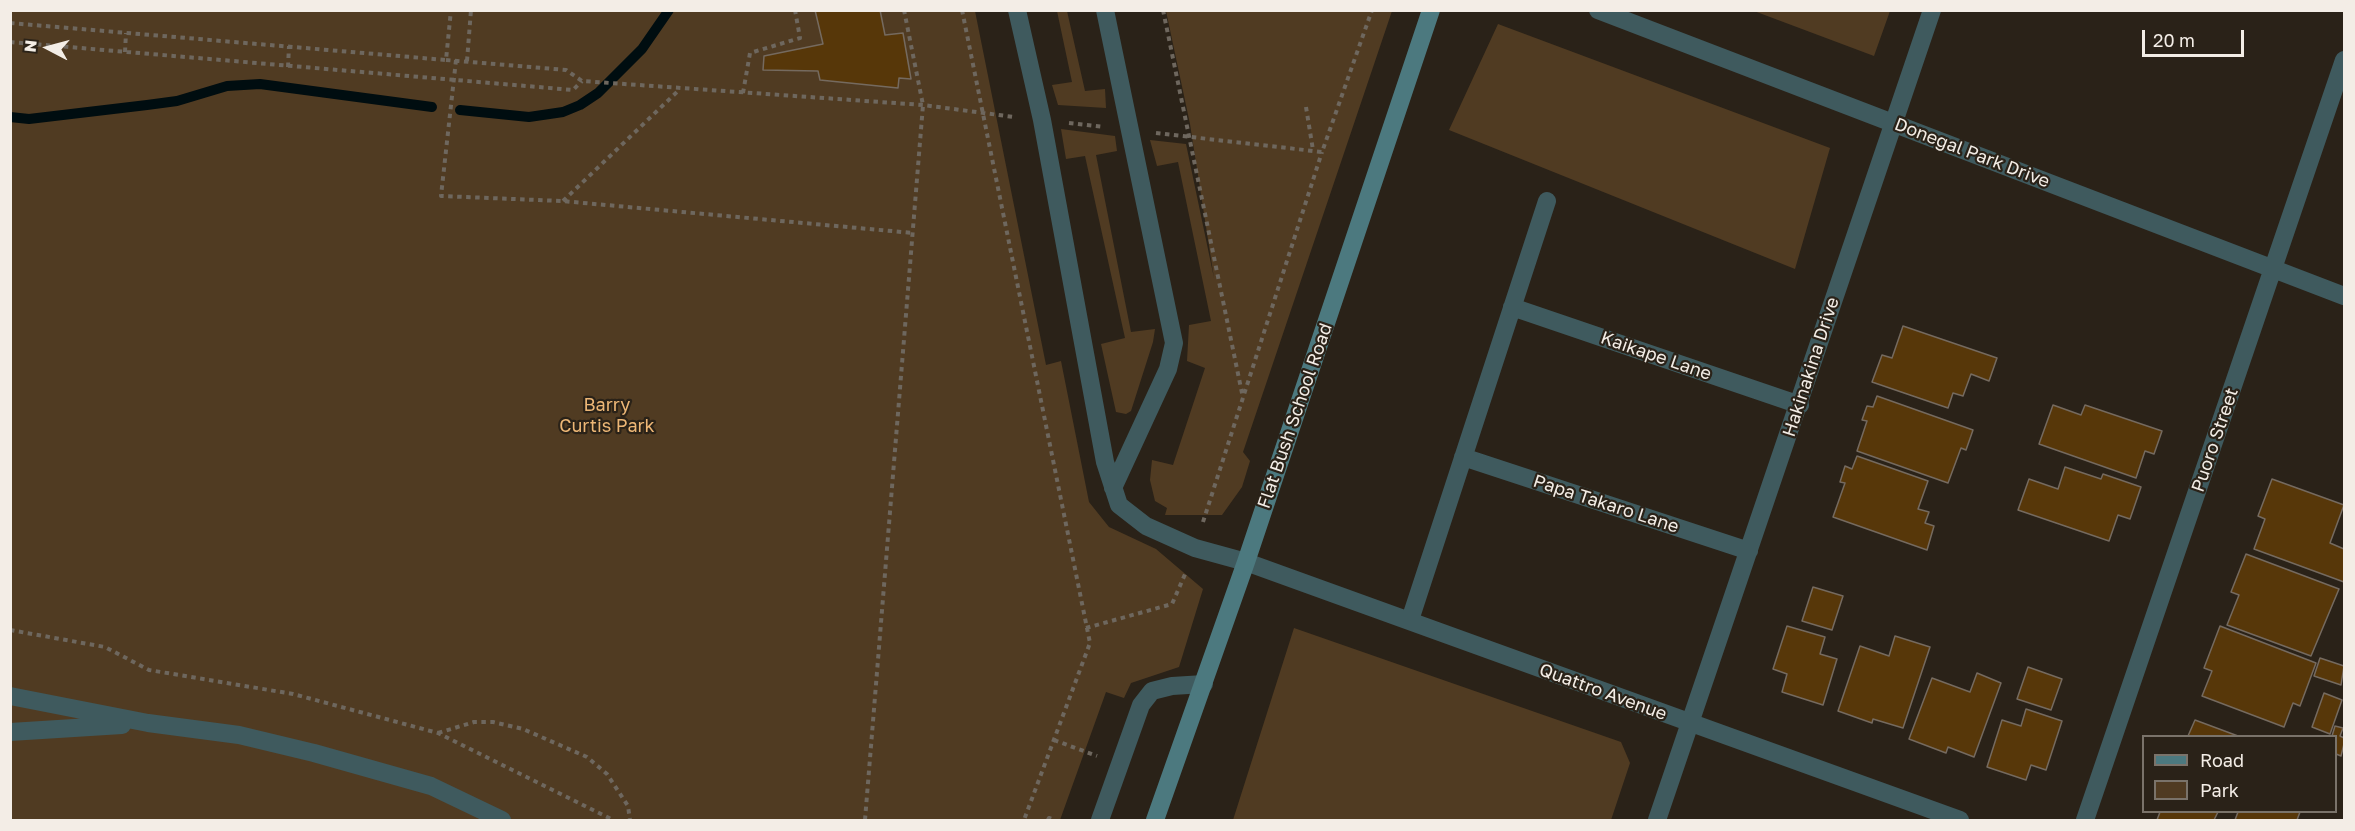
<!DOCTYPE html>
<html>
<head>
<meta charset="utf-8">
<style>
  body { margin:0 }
  #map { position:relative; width:2355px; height:831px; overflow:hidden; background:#2a2218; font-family:"Golos Text",sans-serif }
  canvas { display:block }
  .frame { position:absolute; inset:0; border:12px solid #f3ede6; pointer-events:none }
  .legend { position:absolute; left:2142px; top:735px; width:195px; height:78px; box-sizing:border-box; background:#2a2218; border:2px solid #7a736a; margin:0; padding:8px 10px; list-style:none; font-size:18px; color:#f3ede6 }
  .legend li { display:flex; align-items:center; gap:12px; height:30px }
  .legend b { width:30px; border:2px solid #7a736a }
  .north { position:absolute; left:18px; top:18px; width:60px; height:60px; -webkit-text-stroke:4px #2a2218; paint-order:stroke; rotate:276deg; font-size:16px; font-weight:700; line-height:24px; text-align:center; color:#f3ede6 }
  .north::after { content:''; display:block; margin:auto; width:21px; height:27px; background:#f3ede6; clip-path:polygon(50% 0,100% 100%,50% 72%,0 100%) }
  .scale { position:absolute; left:2142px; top:30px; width:102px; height:27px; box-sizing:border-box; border:3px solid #f3ede6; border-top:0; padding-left:8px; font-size:18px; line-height:21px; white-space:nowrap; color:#f3ede6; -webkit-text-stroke:4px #2a2218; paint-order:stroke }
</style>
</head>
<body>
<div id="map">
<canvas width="2355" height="831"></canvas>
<div class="frame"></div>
<ul class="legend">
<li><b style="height:8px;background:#4c797f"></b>Road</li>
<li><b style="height:16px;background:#503b22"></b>Park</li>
</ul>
<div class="north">N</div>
<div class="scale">20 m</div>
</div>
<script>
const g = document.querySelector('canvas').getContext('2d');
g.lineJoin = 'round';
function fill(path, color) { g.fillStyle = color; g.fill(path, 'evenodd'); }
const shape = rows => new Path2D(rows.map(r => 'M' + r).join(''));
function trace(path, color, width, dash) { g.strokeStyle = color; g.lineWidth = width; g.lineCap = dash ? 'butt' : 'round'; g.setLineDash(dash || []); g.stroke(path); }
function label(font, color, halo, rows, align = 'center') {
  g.font = font + ' "Golos Text",sans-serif'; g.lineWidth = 4.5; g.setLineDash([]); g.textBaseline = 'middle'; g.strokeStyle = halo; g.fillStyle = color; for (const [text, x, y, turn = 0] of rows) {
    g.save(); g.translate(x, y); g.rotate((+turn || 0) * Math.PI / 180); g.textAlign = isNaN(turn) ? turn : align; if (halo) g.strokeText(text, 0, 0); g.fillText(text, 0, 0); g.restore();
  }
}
const green = shape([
  [10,11,975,11,1046,365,1061,361,1089,502,1109,527,1156,549,1203,589,1179,667,1131,683,1124,698,1106,692,1060,820,11,820],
  [1057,11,1067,11,1085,91,1105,89,1106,108,1058,105,1052,85,1072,82],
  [1166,11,1392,11,1243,452,1250,461,1242,487,1222,515,1165,515,1167,508,1155,501,1150,480,1152,460,1173,465,1205,368,1187,361,1189,325,1211,321,1178,162,1157,166,1150,140,1186,144,1214,278,1190,124],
  [1754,11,1890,11,1874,56],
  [1498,24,1830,148,1795,269,1449,130],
  [1061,129,1115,136,1117,151,1096,155,1131,332,1155,329,1153,342,1131,411,1126,414,1116,412,1101,344,1125,338,1085,156,1066,159],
  [1294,628,1621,742,1630,763,1611,820,1233,820]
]);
const stream = shape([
  [460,110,529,117,563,112,580,105,598,93,642,49,669,10],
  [10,117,29,119,147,105,177,101,227,86,260,84,432,107]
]);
const building = shape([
  [815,10,880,10,885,35,903,33,911,79,899,78,898,88,820,80,818,71,763,70,764,56,823,44,815,10],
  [1903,326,1997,358,1989,381,1971,374,1963,396,1953,393,1948,408,1872,382,1882,355,1892,358,1903,326],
  [1877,396,1973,430,1966,450,1961,448,1948,483,1857,451,1867,421,1862,420,1867,406,1873,407,1877,396],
  [2053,405,2081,415,2085,405,2162,431,2154,454,2145,451,2136,478,2039,444,2053,405],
  [1857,456,1928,481,1918,509,1929,512,1925,523,1934,526,1927,550,1833,517,1845,483,1840,482,1845,466,1852,469,1857,456],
  [2065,467,2101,479,2103,474,2141,487,2130,519,2118,515,2109,541,2018,510,2029,479,2058,489,2065,467],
  [2272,479,2344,505,2330,543,2344,549,2344,582,2254,549,2265,519,2258,516,2272,479],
  [2246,554,2339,589,2311,656,2227,625,2239,595,2231,592,2246,554],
  [1813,587,1843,596,1832,630,1802,621,1813,587],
  [1787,626,1825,637,1820,654,1837,659,1823,705,1782,692,1787,674,1773,669,1787,626],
  [2220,626,2316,663,2300,706,2293,703,2284,727,2202,696,2212,671,2204,668,2220,626],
  [1895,636,1930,647,1903,728,1873,719,1872,723,1838,711,1860,646,1889,656,1895,636],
  [2320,658,2344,666,2341,685,2314,676,2320,658],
  [2028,667,2062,679,2051,710,2017,699,2028,667],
  [1977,673,2001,683,1974,757,1948,747,1946,753,1909,739,1932,678,1970,692,1977,673],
  [2324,693,2342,700,2330,734,2312,727,2324,693],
  [2026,709,2062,721,2046,770,2031,765,2026,780,1987,767,2002,720,2021,726,2026,709],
  [2195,720,2238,736,2188,736,2195,720],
  [2335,726,2343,728,2340,736,2344,738,2344,744,2341,756,2336,754,2336,736,2332,736,2335,726],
  [2160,812,2218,812,2214,820,2157,820,2160,812],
  [2238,812,2300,812,2297,820,2235,820,2238,812]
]);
const path = shape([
  [962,10,1090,643,1024,820],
  [1163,10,1243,398],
  [10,23,446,60,451,10],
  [10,42,573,90,582,81],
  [125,52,126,33],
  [446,60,566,70,582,81,923,105,1014,117],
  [456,60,441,196,562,201,913,233],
  [467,61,471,10],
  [288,67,289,46],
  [743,93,750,53,800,38,795,10],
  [1306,107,1313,150],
  [1069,123,1104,127],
  [1156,133,1322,152,1372,10],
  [563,201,679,90],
  [1203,522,1322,152],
  [1086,628,1172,604,1186,572],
  [10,630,105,647,149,670,293,694,438,733,613,820],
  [438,733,474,722,493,722,523,729,587,757,607,774,628,806,630,820],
  [1054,740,1097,756],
  [865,820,923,105,904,10],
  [1048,820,1049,818,1055,820]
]);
const lane = shape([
  [1017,10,1042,120,1105,462,1119,505,1146,526,1195,548,1246,562],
  [1105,10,1174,343,1168,369,1113,488],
  [10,696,148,723,239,735,314,753,431,786,502,820],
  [10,732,122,725],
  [1100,820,1141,705,1152,691,1172,686,1204,684]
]);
const street = shape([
  [1598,10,2344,296],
  [1512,307,1800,405],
  [1463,457,1749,551],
  [1246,562,1960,820],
  [1410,620,1547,201],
  [1657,820,1932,10],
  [2085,820,2344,60]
]);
const secondary = shape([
  [1155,820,1246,562,1431,10]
]);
const streetNames = [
  ["Donegal Park Drive",1972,153,21],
  ["Kaikape Lane",1656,356,19],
  ["Hakinakina Drive",1811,367,-72],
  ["Flat Bush School Road",1295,416,-71],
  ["Puoro Street",2215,440,-71],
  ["Papa Takaro Lane",1606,504,18],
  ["Quattro Avenue",1603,692,20]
];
const parkNames = [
  ["Barry",607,405],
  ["Curtis Park",607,426]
];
fill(green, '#503b22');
trace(stream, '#000d10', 10);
fill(building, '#573709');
trace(building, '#756a5f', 1.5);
trace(path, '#6e675e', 4, [4.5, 4.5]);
trace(lane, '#3f5a5e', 18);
trace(street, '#3f5a5e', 18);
trace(secondary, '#4c797f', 18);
label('18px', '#f3ede6', '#2a2218', streetNames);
label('18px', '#edb776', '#2a2218', parkNames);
</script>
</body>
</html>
